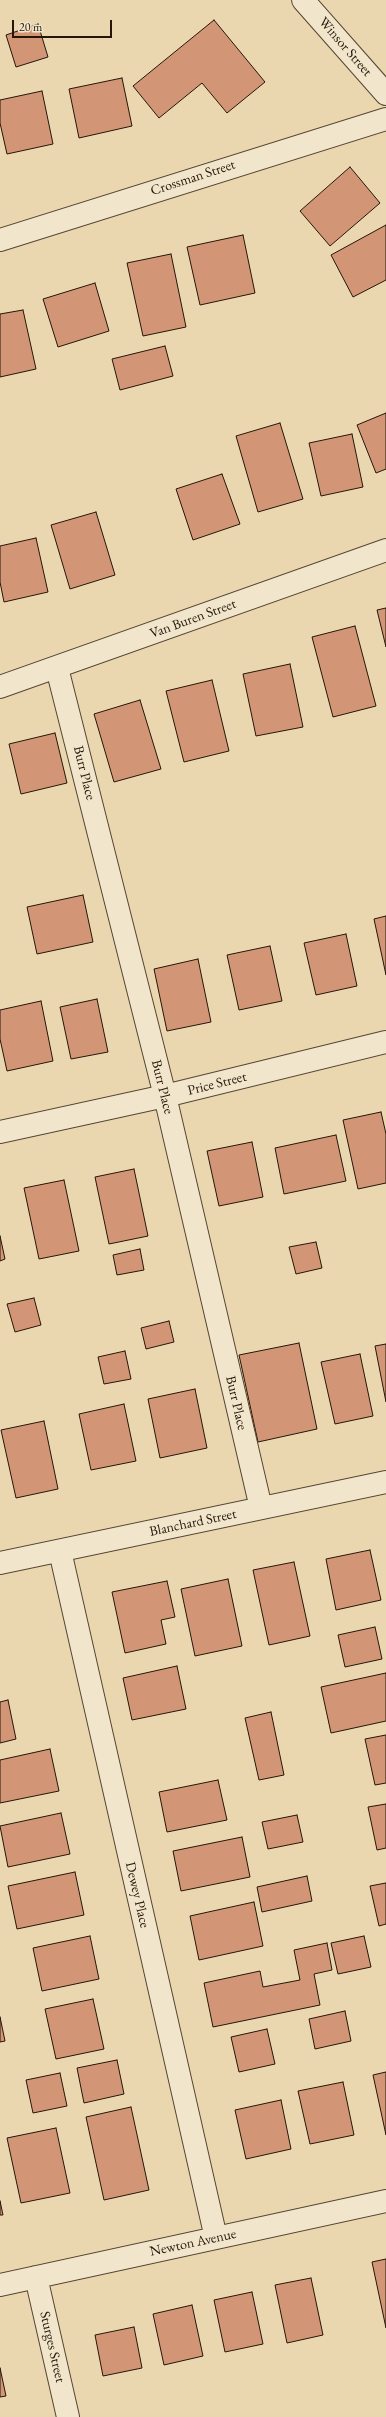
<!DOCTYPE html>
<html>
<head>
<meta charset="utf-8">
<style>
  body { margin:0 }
  #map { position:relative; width:386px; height:2417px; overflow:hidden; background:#ead7b0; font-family:"EB Garamond",serif }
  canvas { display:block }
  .scale { position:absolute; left:12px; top:20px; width:100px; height:18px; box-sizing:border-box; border:2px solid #251608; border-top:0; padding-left:5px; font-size:12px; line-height:14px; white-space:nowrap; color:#251608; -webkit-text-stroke:3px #f1e5cc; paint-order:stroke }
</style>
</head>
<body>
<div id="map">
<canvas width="386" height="2417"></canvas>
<div class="scale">20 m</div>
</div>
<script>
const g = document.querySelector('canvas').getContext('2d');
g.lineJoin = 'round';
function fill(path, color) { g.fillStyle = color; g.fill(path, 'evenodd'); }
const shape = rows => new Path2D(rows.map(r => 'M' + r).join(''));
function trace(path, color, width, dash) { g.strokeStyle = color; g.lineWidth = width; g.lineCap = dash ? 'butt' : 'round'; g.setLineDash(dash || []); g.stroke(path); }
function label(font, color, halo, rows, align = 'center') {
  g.font = font + ' "EB Garamond",serif'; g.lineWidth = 3.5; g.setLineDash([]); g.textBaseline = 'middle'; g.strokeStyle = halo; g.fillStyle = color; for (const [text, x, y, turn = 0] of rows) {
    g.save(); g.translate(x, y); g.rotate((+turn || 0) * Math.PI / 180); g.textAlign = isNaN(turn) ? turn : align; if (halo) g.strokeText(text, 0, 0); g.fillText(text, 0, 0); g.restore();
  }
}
const building = shape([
  [214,20,265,82,227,113,202,83,159,118,133,86,214,20],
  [38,24,48,57,16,67,6,35,38,24],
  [122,78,132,126,79,138,69,89,122,78],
  [42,91,53,144,7,154,0,123,0,100,42,91],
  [350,167,380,203,330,246,300,211,350,167],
  [386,225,386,280,353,297,331,255,386,225],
  [243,235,255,293,200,305,187,247,243,235],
  [171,254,186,327,143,336,127,263,171,254],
  [95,283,109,331,58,347,43,299,95,283],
  [23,310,36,369,0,377,0,314,23,310],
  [165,346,173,376,120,390,112,359,165,346],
  [386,413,386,469,376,473,357,425,386,413],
  [280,423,303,499,258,512,236,436,280,423],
  [352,434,363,487,321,496,309,443,352,434],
  [222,474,240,524,193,540,176,489,222,474],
  [96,512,115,575,70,589,51,525,96,512],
  [36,538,48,592,4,602,0,582,0,546,36,538],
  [386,608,386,647,377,610,386,608],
  [355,626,376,706,333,717,312,637,355,626],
  [290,664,303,727,256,736,243,674,290,664],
  [212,680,229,751,184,762,166,691,212,680],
  [140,700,161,769,114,782,94,714,140,700],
  [55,733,67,783,21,794,9,744,55,733],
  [83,895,93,942,37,954,27,907,83,895],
  [386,916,386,975,374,919,386,916],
  [346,934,357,986,316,995,304,943,346,934],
  [270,946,282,1001,239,1010,227,955,270,946],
  [198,959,211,1022,167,1031,154,969,198,959],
  [97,999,108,1052,71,1059,60,1007,97,999],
  [41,1001,53,1061,7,1071,0,1039,0,1010,41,1001],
  [381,1112,386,1134,386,1183,358,1189,343,1120,381,1112],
  [336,1135,346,1181,284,1194,275,1148,336,1135],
  [252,1142,263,1197,219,1206,207,1151,252,1142],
  [134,1169,148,1236,109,1244,95,1177,134,1169],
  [64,1180,79,1251,39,1259,24,1188,64,1180],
  [0,1236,5,1259,0,1261,0,1236],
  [316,1242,322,1268,296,1274,289,1247,316,1242],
  [140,1249,144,1270,117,1275,113,1255,140,1249],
  [34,1298,41,1325,15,1332,7,1304,34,1298],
  [169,1321,174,1342,146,1349,141,1328,169,1321],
  [299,1343,317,1429,258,1442,239,1355,299,1343],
  [386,1344,386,1402,375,1346,386,1344],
  [125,1351,131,1379,104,1384,98,1357,125,1351],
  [360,1354,373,1416,335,1424,321,1362,360,1354],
  [195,1389,207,1448,160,1458,148,1399,195,1389],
  [124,1404,136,1461,91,1470,79,1414,124,1404],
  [44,1421,58,1489,16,1498,1,1430,44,1421],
  [370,1550,381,1600,336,1610,326,1559,370,1550],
  [294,1562,310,1636,269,1645,253,1570,294,1562],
  [228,1579,242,1646,195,1656,181,1589,228,1579],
  [167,1581,175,1617,161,1620,166,1644,125,1653,112,1592,167,1581],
  [375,1627,382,1659,345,1667,338,1635,375,1627],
  [177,1666,186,1709,132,1720,123,1678,177,1666],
  [386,1673,386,1721,331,1733,321,1687,386,1673],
  [8,1700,16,1739,0,1743,0,1702,8,1700],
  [271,1712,284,1775,259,1780,245,1718,271,1712],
  [386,1735,386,1783,375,1785,365,1739,386,1735],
  [50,1749,59,1791,0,1803,0,1760,50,1749],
  [218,1780,227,1820,167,1832,159,1792,218,1780],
  [386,1804,386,1848,377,1850,368,1807,386,1804],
  [61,1813,70,1854,8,1867,0,1826,61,1813],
  [297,1815,303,1842,268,1849,262,1822,297,1815],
  [242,1837,250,1877,181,1891,173,1851,242,1837],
  [75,1872,84,1915,17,1929,8,1886,75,1872],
  [307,1876,312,1901,262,1912,257,1887,307,1876],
  [386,1883,386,1924,379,1926,370,1886,386,1883],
  [254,1902,263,1946,199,1960,190,1916,254,1902],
  [90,1936,99,1979,42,1991,33,1948,90,1936],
  [364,1936,371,1967,338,1974,331,1943,364,1936],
  [327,1943,332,1970,314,1974,320,2005,213,2027,204,1983,260,1971,263,1987,300,1980,294,1950,327,1943],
  [93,1999,104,2049,56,2059,45,2009,93,1999],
  [345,2011,351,2041,315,2049,309,2019,345,2011],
  [0,2017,5,2041,0,2042,0,2017],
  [267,2029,275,2064,239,2072,231,2037,267,2029],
  [117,2060,124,2094,84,2103,77,2068,117,2060],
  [386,2072,386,2135,373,2075,386,2072],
  [60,2073,67,2106,33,2113,26,2080,60,2073],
  [343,2082,354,2135,310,2144,298,2091,343,2082],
  [281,2100,291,2149,246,2159,235,2110,281,2100],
  [131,2107,149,2190,104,2200,86,2117,131,2107],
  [56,2128,70,2193,21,2203,7,2138,56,2128],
  [0,2201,3,2215,0,2215,0,2201],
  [386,2259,386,2328,372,2262,386,2259],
  [311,2278,323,2335,287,2343,275,2285,311,2278],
  [252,2292,263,2344,225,2352,214,2300,252,2292],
  [192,2305,203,2356,164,2365,153,2314,192,2305],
  [134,2327,142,2368,103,2376,95,2335,134,2327],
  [0,2368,6,2396,0,2397,0,2368]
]);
const minor = shape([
  [303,0,386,94],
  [0,240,386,119],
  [57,668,165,1096,261,1508],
  [0,687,386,550],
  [0,1132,165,1096,386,1042],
  [60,1551,216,2238],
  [0,1563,386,1482],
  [36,2277,68,2417],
  [0,2285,386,2201]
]);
const streetNames = [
  ["Winsor Street",345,47,49],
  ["Crossman Street",193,178,-18],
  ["Van Buren Street",193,619,-20],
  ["Burr Place",84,773,76],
  ["Price Street",217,1084,-14],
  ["Burr Place",162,1087,76],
  ["Burr Place",236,1403,77],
  ["Blanchard Street",193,1523,-12],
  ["Dewey Place",137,1895,77],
  ["Newton Avenue",193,2243,-12],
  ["Sturges Street",52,2347,77]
];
fill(building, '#d29677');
trace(building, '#251608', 1);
trace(minor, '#564632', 24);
trace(minor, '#f1e5cc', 22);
label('14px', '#251608', '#f1e5cc', streetNames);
</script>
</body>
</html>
